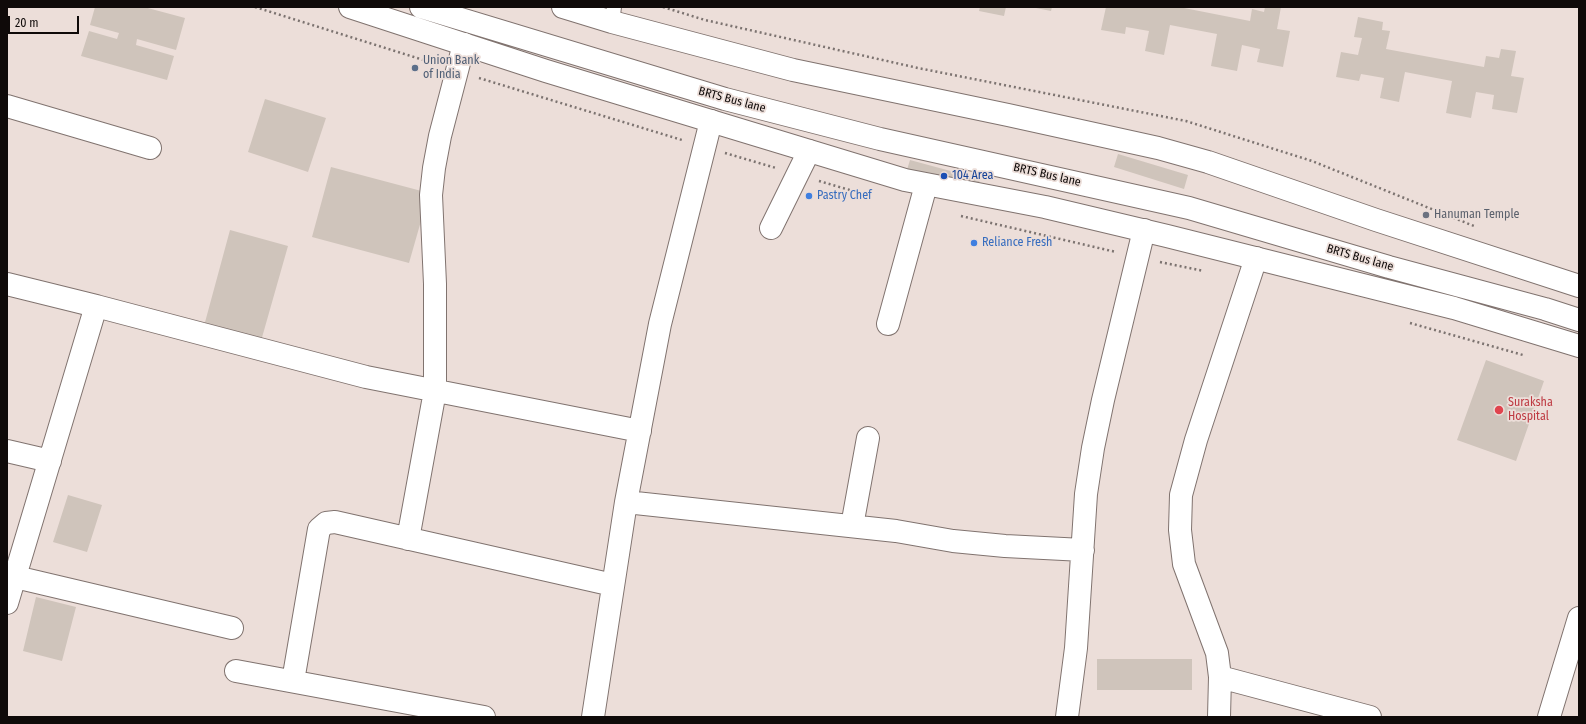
<!DOCTYPE html>
<html>
<head>
<meta charset="utf-8">
<style>
  body { margin:0 }
  #map { position:relative; width:1586px; height:724px; overflow:hidden; background:#ecded9; font-family:"Fira Sans Condensed",sans-serif }
  canvas { display:block }
  .frame { position:absolute; inset:0; border:8px solid #0f0a09; pointer-events:none }
  .scale { position:absolute; left:8px; top:16px; width:71px; height:18px; box-sizing:border-box; border:2px solid #0f0a09; border-top:0; padding-left:5px; font-size:12px; line-height:14px; white-space:nowrap; color:#0f0a09; -webkit-text-stroke:3px #ecded9; paint-order:stroke }
</style>
</head>
<body>
<div id="map">
<canvas width="1586" height="724"></canvas>
<div class="frame"></div>
<div class="scale">20 m</div>
</div>
<script>
const g = document.querySelector('canvas').getContext('2d');
g.lineJoin = 'round';
function fill(path, color) { g.fillStyle = color; g.fill(path, 'evenodd'); }
const shape = rows => new Path2D(rows.map(r => 'M' + r).join(''));
function trace(path, color, width, dash) { g.strokeStyle = color; g.lineWidth = width; g.lineCap = dash ? 'butt' : 'round'; g.setLineDash(dash || []); g.stroke(path); }
function label(font, color, halo, rows, align = 'center') {
  g.font = font + ' "Fira Sans Condensed",sans-serif'; g.lineWidth = 3.5; g.setLineDash([]); g.textBaseline = 'middle'; g.strokeStyle = halo; g.fillStyle = color; for (const [text, x, y, turn = 0] of rows) {
    g.save(); g.translate(x, y); g.rotate((+turn || 0) * Math.PI / 180); g.textAlign = isNaN(turn) ? turn : align; if (halo) g.strokeText(text, 0, 0); g.fillText(text, 0, 0); g.restore();
  }
}
const building = shape([
  [95,7,144,7,185,18,176,50,137,39,136,45,174,56,167,80,81,56,89,31,117,39,119,33,90,25],
  [980,7,1006,7,1004,16,979,11],
  [1031,7,1052,7,1051,11],
  [1106,7,1179,7,1250,21,1252,9,1264,12,1265,7,1281,7,1277,29,1290,31,1283,67,1257,62,1260,49,1242,45,1237,71,1211,66,1217,34,1170,25,1164,55,1145,51,1149,31,1126,27,1125,34,1101,30],
  [1358,17,1383,22,1382,30,1390,31,1386,49,1484,67,1486,56,1499,58,1501,49,1516,51,1511,76,1524,78,1517,113,1492,109,1494,95,1476,92,1471,118,1446,113,1452,81,1405,72,1399,102,1380,98,1384,78,1361,74,1359,81,1336,77,1341,52,1358,55,1362,38,1354,37],
  [265,99,326,118,308,172,248,152],
  [1118,154,1188,175,1184,189,1114,167],
  [910,160,980,179,977,192,906,173],
  [331,167,429,193,409,263,312,237],
  [230,230,288,246,261,341,204,326],
  [1486,360,1544,381,1516,461,1457,440],
  [68,495,102,505,87,552,53,542],
  [36,597,76,607,62,661,23,651],
  [1097,659,1192,659,1192,690,1097,690]
]);
const path = shape([
  [255,7,436,64],
  [663,7,705,20,918,68,1186,121,1312,161,1474,226],
  [479,78,682,140],
  [725,153,776,168],
  [819,181,870,196],
  [961,216,1116,252],
  [1160,262,1204,271],
  [1410,323,1523,355]
]);
const service = shape([
  [612,22,614,7]
]);
const minor = shape([
  [7,106,150,148],
  [771,228,809,151],
  [7,284,96,306,7,603],
  [96,306,366,377,640,431],
  [888,324,926,185],
  [7,451,50,461],
  [626,502,896,531,953,541,1005,546,1083,550],
  [852,526,868,438],
  [408,539,435,391,435,284,431,195,434,168,440,136,464,44],
  [7,575,232,628],
  [236,671,484,717],
  [1220,677,1370,717],
  [293,681,319,529,326,523,335,522,613,585],
  [593,717,626,502,660,324,711,121],
  [1067,717,1076,648,1086,494,1093,448,1103,400,1144,230],
  [1219,717,1220,677,1217,653,1184,564,1180,530,1181,495,1196,440,1256,258],
  [1549,717,1579,618]
]);
const primary = shape([
  [350,7,546,71,905,180,1045,207,1167,236,1454,308,1579,346],
  [421,7,725,99,880,139,1189,208,1389,267,1545,309,1579,320],
  [563,7,612,22,793,70,1008,115,1158,148,1208,162,1376,220,1579,286]
]);
const markers = [
  [415,68,4,"#5c6f8a"],
  [944,176,4,"#1a4fb4"],
  [809,196,4,"#3f7fe0"],
  [1426,215,4,"#6b7280"],
  [974,243,4,"#3f7fe0"],
  [1499,410,5,"#e0444e"]
];
const serviceNames = [
  ["Union Bank",423,61],
  ["of India",423,75]
];
const streetNames = [
  ["BRTS Bus lane",732,100,15],
  ["BRTS Bus lane",1047,175,13],
  ["BRTS Bus lane",1360,258,16]
];
const transitNames = [
  ["104 Area",952,176]
];
const shopNames = [
  ["Pastry Chef",817,196],
  ["Reliance Fresh",982,243]
];
const worshipNames = [
  ["Hanuman Temple",1434,215]
];
const healthNames = [
  ["Suraksha",1508,403],
  ["Hospital",1508,417]
];
fill(building, '#cfc4bb');
trace(service, '#80736f', 16);
trace(minor, '#80736f', 24);
trace(primary, '#80736f', 24);
trace(path, '#7c7370', 2.5, [2, 3]);
trace(service, '#fff', 14);
trace(minor, '#fff', 22);
trace(primary, '#fff', 22);
for (const [x, y, r, color] of markers) { const dot = new Path2D(); dot.arc(x, y, r, 0, 2 * Math.PI); g.fillStyle = color; g.fill(dot); trace(dot, '#ecded9', 1.5); }
label('12px', '#4e5e75', '#ecded9', serviceNames, 'left');
label('12px', '#0f0a09', '#ecded9', streetNames);
label('12px', '#164399', '#ecded9', transitNames, 'left');
label('12px', '#366cbe', '#ecded9', shopNames, 'left');
label('12px', '#5b616d', '#ecded9', worshipNames, 'left');
label('12px', '#be3a42', '#ecded9', healthNames, 'left');
</script>
</body>
</html>
